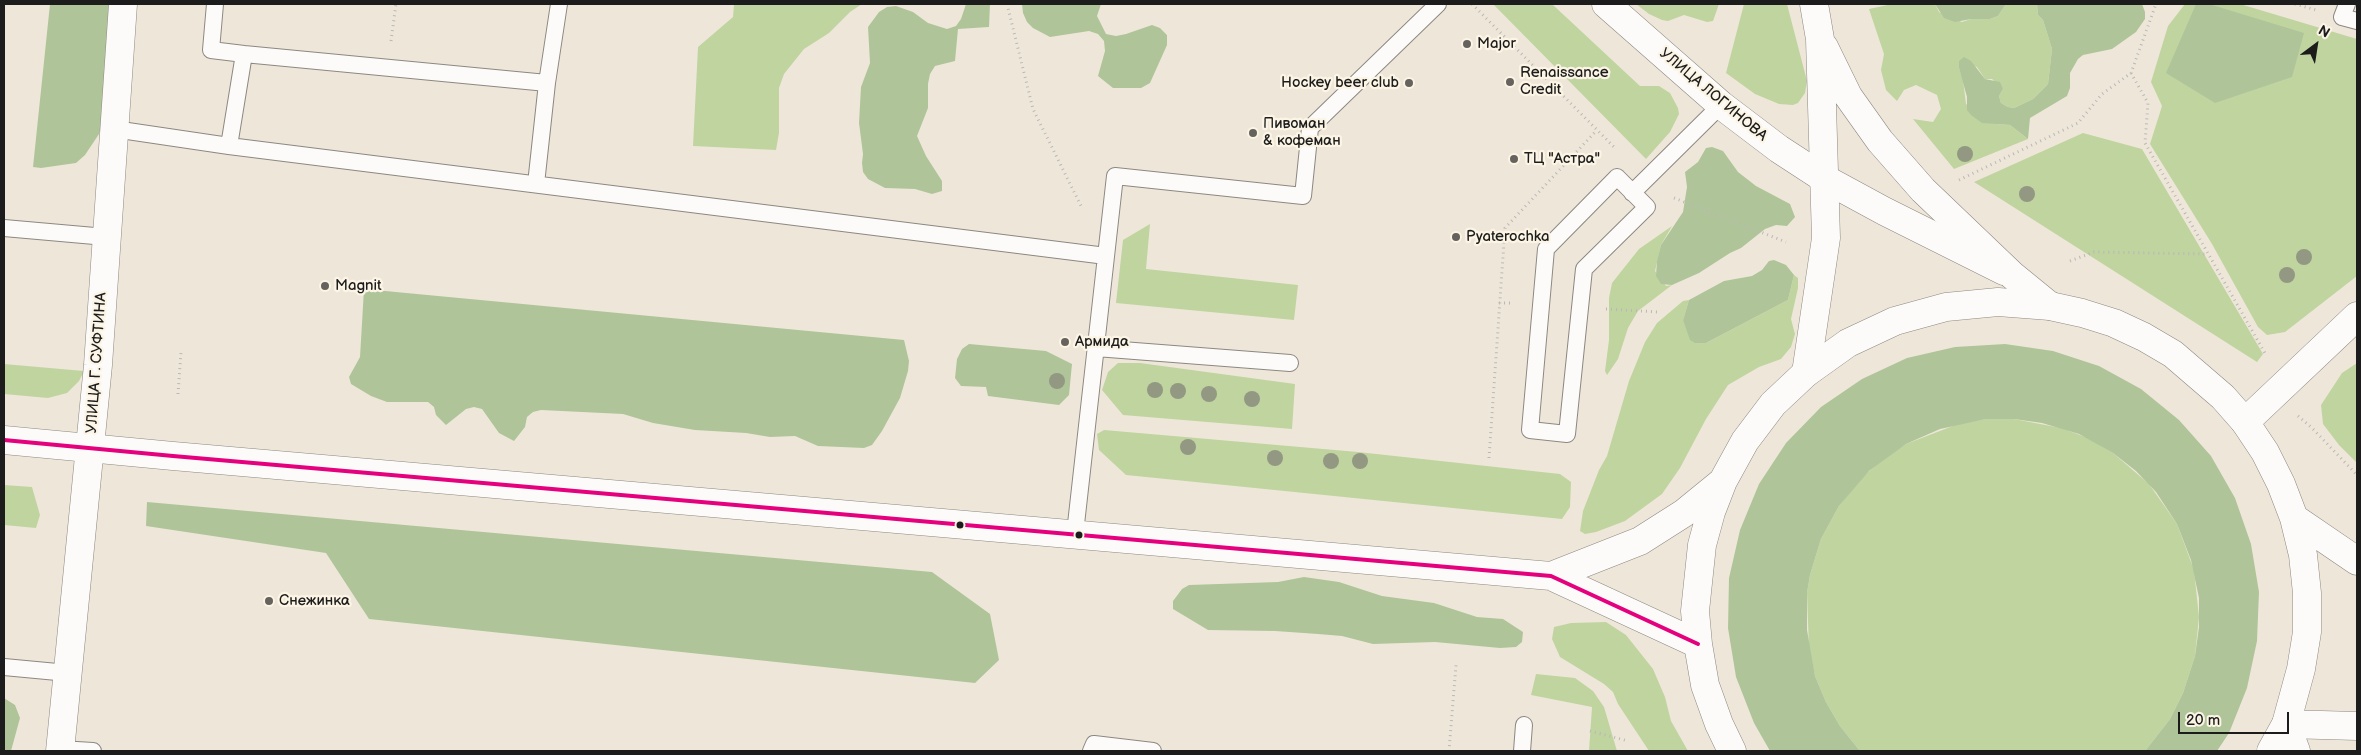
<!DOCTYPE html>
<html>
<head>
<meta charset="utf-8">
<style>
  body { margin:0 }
  #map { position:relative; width:2361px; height:755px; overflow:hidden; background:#eee7d9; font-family:"Balsamiq Sans",sans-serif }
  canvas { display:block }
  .frame { position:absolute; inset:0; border:5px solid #1c1c1c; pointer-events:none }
  .north { position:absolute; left:2291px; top:20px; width:50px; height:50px; -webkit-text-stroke:4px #fcf5e5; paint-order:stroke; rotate:31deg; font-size:14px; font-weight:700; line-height:20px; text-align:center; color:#1c1c1c }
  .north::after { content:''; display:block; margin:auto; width:18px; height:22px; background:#1c1c1c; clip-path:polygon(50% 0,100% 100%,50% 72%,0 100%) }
  .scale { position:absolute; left:2178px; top:712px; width:111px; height:22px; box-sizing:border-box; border:2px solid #1c1c1c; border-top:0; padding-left:6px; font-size:15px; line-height:18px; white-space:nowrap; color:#1c1c1c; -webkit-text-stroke:4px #fcf5e5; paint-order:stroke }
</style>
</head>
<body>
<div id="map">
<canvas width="2361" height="755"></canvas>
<div class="frame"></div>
<div class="north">N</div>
<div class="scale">20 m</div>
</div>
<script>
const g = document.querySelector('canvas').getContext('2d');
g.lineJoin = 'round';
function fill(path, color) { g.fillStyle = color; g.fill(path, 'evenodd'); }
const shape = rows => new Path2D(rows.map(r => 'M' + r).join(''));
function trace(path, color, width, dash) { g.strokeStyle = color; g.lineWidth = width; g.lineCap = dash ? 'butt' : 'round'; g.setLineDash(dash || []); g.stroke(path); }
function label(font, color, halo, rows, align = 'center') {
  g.font = font + ' "Balsamiq Sans",sans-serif'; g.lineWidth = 4.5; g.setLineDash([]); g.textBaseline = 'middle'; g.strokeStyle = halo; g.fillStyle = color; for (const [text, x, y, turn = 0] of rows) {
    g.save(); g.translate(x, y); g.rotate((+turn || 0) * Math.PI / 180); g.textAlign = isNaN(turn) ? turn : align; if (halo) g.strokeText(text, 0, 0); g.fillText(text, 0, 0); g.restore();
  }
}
const green = shape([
  [734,4,862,4,850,12,829,33,804,49,784,74,779,88,779,133,776,150,693,146,698,47,733,17],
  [1493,4,1552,4,1640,86,1659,86,1670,93,1678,108,1679,114,1670,132,1646,159],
  [1636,4,1719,4,1713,21,1707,22,1684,15,1668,21,1662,20,1649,14],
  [1744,4,1787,4,1807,81,1805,93,1798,103,1793,105,1779,104,1755,94,1726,73],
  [1892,4,1935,4,1939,12,1962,22,1971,19,1990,19,1998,16,2006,4,2037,4,2038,15,2043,20,2052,49,2048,84,2033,99,2014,108,2008,107,2001,103,1999,96,2003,89,1992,79,1985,79,1977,67,1959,61,1959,68,1963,80,1966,104,1996,124,2010,125,2028,139,1954,169,1913,119,1933,122,1941,109,1937,95,1916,85,1904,90,1897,101,1886,90,1881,70,1884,54,1869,9],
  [2185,4,2240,4,2357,39,2357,276,2285,332,2267,335,2258,327,2212,244,2150,144,2162,106,2151,82,2168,26],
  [2083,133,2142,149,2263,354,2257,362,1974,182],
  [1150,224,1146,269,1298,285,1294,320,1116,303,1123,240],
  [1672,226,1661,245,1655,271,1666,286,1672,285,1638,311,1628,328,1618,359,1607,375,1605,371,1609,340,1609,298,1612,283,1639,249],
  [1794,275,1798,278,1798,288,1791,319,1795,334,1791,347,1781,359,1759,367,1728,385,1706,419,1680,468,1662,494,1625,521,1596,532,1585,534,1580,531,1583,511,1599,470,1607,456,1629,381,1645,342,1657,323,1683,301,1689,300,1683,320,1706,343,1788,300],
  [1118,363,1140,363,1295,384,1292,429,1123,415,1102,390,1108,372],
  [2357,363,2357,463,2339,445,2323,424,2321,405,2342,373],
  [4,364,84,371,79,381,67,393,48,398,4,394],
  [2014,419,2061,428,2088,438,2113,453,2149,484,2177,524,2194,570,2199,617,2195,656,2183,693,2170,719,2145,751,1860,751,1840,726,1826,702,1815,676,1809,649,1807,593,1810,575,1821,539,1839,506,1862,477,1891,453,1906,444,1958,424,1986,419],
  [1104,430,1358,452,1560,474,1571,482,1570,507,1562,519,1126,475,1099,450,1097,434],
  [4,485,32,487,40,515,36,528,4,525],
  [1606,622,1626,635,1653,669,1665,697,1671,721,1688,751,1649,751,1618,704,1613,692,1604,684,1560,657,1552,639,1554,627,1571,623],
  [1536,674,1575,678,1593,691,1604,707,1617,751,1589,751,1592,707,1531,695]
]);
const forest = shape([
  [50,4,111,4,103,119,99,134,85,155,76,163,41,168,33,167],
  [966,4,990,4,989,27,958,29,955,61,935,66,930,74,928,84,928,108,917,136,926,156,942,181,942,191,932,194,915,189,885,188,868,179,863,172,862,163,863,154,859,123,861,87,870,63,868,27,879,12,887,7,896,6,913,12,928,23,947,29,956,26,961,19],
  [1022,4,1101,4,1097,16,1106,34,1116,36,1126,34,1152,25,1160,28,1167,35,1167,45,1150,83,1141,88,1113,88,1098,76,1105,51,1104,41,1098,34,1089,31,1050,37,1033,28,1027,22,1023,13],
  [1935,4,2006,4,1998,16,1990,19,1971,19,1955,22,1944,18],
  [2037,4,2142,4,2145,12,2145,19,2136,32,2112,49,2083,55,2078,59,2070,73,2070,88,2067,96,2030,118,2028,139,2010,125,1982,123,1971,115,1967,110,1967,97,1959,68,1959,61,1964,57,1971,61,1985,79,2000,82,2003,89,1999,96,2001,103,2008,107,2014,108,2033,99,2048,84,2052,49,2043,20,2038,15],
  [2196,4,2209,4,2304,33,2292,77,2215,103,2166,73],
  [1712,147,1723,151,1738,172,1756,186,1790,204,1795,217,1787,226,1776,225,1765,229,1741,248,1730,253,1699,273,1672,285,1661,284,1656,276,1657,261,1661,245,1683,212,1687,187,1685,172,1698,162,1706,148],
  [1774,260,1786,265,1794,275,1788,300,1706,343,1695,343,1690,340,1683,320,1689,300,1724,281,1752,276,1762,270,1769,261],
  [364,289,904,340,909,361,908,371,900,398,882,431,872,445,864,448,818,446,795,436,770,437,746,433,695,430,653,423,623,414,541,410,533,412,527,417,525,427,514,441,499,433,482,409,474,407,466,409,446,425,436,415,434,407,428,402,387,402,371,396,351,384,349,377,360,357],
  [969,344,1046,351,1072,364,1069,395,1059,405,988,396,986,387,961,386,955,378,957,359,962,349],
  [2005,344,2053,351,2099,366,2141,389,2179,420,2211,456,2235,498,2251,544,2259,592,2257,641,2247,688,2229,733,2217,751,2145,751,2170,719,2183,693,2195,656,2199,627,2199,598,2191,560,2177,524,2156,492,2136,471,2113,453,2079,434,2042,423,2014,419,1986,419,1940,429,1906,444,1869,471,1839,506,1821,539,1810,575,1807,593,1807,630,1815,676,1826,702,1840,726,1860,751,1770,751,1754,723,1736,677,1728,628,1729,578,1740,530,1759,484,1786,443,1821,407,1862,379,1907,358,1955,347],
  [147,502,932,572,990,614,999,660,975,683,369,619,326,553,146,526],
  [1304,577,1339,582,1382,596,1434,603,1477,617,1503,619,1523,632,1522,642,1516,647,1500,648,1435,642,1373,644,1342,636,1318,634,1275,631,1208,630,1173,609,1173,601,1182,589,1189,585,1278,582],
  [4,698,15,705,20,718,11,751,4,751]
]);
const path = shape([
  [1007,4,1033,109,1082,208],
  [1472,4,1616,149],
  [2295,4,2316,10],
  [391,41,396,4],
  [2131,73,2148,103,2145,143,2266,355],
  [1959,180,2078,123,2102,94,2131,73,2156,4],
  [1674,198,1786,242],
  [2070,261,2094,252,2208,254],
  [1499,303,1513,303],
  [1606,309,1658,312],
  [178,394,181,352],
  [2298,416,2312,428,2357,475],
  [1489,458,1505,228,1597,130],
  [1590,731,1628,741],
  [1449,751,1456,665]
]);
const lane = shape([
  [215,4,211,50,244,54],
  [2347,4,2342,17,2357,21],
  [114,129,229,146,1106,256],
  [229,146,244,54,547,83,559,4],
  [1617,177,1647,207,1584,269,1567,434,1530,430,1546,249,1617,177],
  [536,184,547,83],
  [1632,193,1721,105],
  [4,228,106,237],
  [1096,348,1290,363],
  [1075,533,1115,176,1303,196,1310,128,1438,4],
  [4,667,68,673],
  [60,749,93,751],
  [1091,751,1094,744,1153,751],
  [1522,751,1524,725]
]);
const street = shape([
  [1606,4,1721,105,1779,149,1825,179,1884,211,2004,271],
  [2245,422,2357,316],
  [60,751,98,365,123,4]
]);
const secondary = shape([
  [1824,47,1848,96,1880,141,1923,190,2012,275,2050,306],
  [1806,373,1826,238,1820,39,1814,4],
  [2286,724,2296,751]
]);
const primary = shape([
  [4,440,173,456,1551,576,1698,644],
  [2294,518,2357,561],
  [1551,576,1640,541,1684,513,1722,482],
  [2286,724,2357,726],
  [1732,751,1719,724,1705,685,1698,644,1695,611,1702,545,1711,512,1723,481,1745,441,1773,404,1806,373,1848,343,1895,321,1946,307,1998,302,2050,306,2082,313,2114,323,2144,337,2173,354,2223,397,2245,422,2265,452,2281,484,2294,518,2303,555,2307,593,2307,632,2301,669,2286,724,2271,751]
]);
const bus1 = shape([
  [4,440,173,456,1551,576,1698,644]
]);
const trees = [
  [1965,154],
  [2027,194],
  [2304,257],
  [2287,275],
  [1057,381],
  [1155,390],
  [1178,391],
  [1209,394],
  [1252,399],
  [1188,447],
  [1275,458],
  [1331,461],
  [1360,461]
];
const markers = [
  [1467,44,5,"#66635e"],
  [1510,82,5,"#66635e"],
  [1409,83,5,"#66635e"],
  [1253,133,5,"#66635e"],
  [1514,159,5,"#66635e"],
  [1456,237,5,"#66635e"],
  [325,286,5,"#66635e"],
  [1065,342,5,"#66635e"],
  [960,525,4.5,"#1c1c1c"],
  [1079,535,4.5,"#1c1c1c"],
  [269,601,5,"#66635e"]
];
const poiNames = [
  ["Major",1477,44],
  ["Renaissance",1520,73],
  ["Credit",1520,90],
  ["Hockey beer club",1399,83,"right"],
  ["Пивоман",1263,124],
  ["& кофеман",1263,141],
  ["ТЦ \"Астра\"",1524,159],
  ["Pyaterochka",1466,237],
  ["Magnit",335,286],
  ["Армида",1075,342],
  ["Снежинка",279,601]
];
const streetNames = [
  ["УЛИЦА ЛОГИНОВА",1713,95,40],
  ["УЛИЦА Г. СУФТИНА",97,363,-86]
];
fill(green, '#c0d4a0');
fill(forest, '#afc599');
trace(lane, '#8c8881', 18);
trace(street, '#8c8881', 29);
trace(secondary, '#8c8881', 29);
trace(primary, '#8c8881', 29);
trace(path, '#b9b8b6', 3, [1, 4]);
trace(lane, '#fcfbf9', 16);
trace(street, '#fcfbf9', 28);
trace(secondary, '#fcfbf9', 28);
trace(primary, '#fcfbf9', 28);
trace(bus1, '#e5007d', 4);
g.fillStyle = '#939882';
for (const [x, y] of trees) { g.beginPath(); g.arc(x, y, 8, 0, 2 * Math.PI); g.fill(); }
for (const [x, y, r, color] of markers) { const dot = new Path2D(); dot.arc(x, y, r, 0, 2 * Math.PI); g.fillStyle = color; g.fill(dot); trace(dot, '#fcf5e5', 2); }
label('15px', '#1c1c1c', '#fcf5e5', poiNames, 'left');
label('15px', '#1c1c1c', '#fcf5e5', streetNames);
</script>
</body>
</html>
